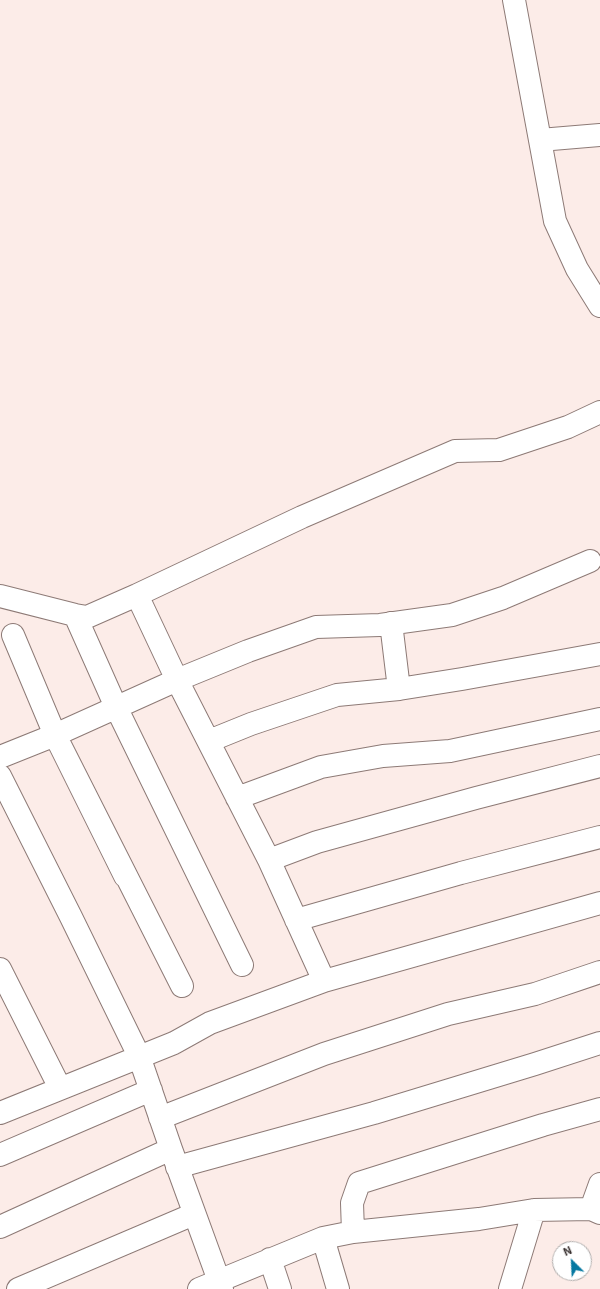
<!DOCTYPE html>
<html>
<head>
<meta charset="utf-8">
<style>
  body { margin:0 }
  #map { position:relative; width:600px; height:1289px; overflow:hidden; background:#fcece8; font-family:"Exo 2",sans-serif }
  canvas { display:block }
  .north { position:absolute; left:552px; top:1241px; width:40px; height:40px; box-sizing:border-box; background:#fff; border:1px solid #b0adac; border-radius:50%; rotate:336deg; font-size:11px; font-weight:700; line-height:16px; text-align:center; color:#393130 }
  .north::after { content:''; display:block; margin:auto; width:14px; height:18px; background:#0478a1; clip-path:polygon(50% 0,100% 100%,50% 72%,0 100%) }
</style>
</head>
<body>
<div id="map">
<canvas width="600" height="1289"></canvas>
<div class="north">N</div>
</div>
<script>
const g = document.querySelector('canvas').getContext('2d');
g.lineJoin = 'round';
const shape = rows => new Path2D(rows.map(r => 'M' + r).join(''));
function trace(path, color, width, dash) { g.strokeStyle = color; g.lineWidth = width; g.lineCap = dash ? 'butt' : 'round'; g.setLineDash(dash || []); g.stroke(path); }
const street = shape([
  [514,0,555,221,577,269,600,306],
  [540,140,600,135],
  [137,595,177,680,269,860,324,981],
  [0,596,75,615,87,617,137,595,302,517,455,451,499,450,568,427,600,412],
  [75,615,116,707,242,965],
  [391,623,399,689],
  [13,635,55,735],
  [209,741,251,724,337,695,399,689,462,679,600,654],
  [0,757,55,735,177,680,248,651,316,627,380,625,452,615,503,598,590,561],
  [0,776,71,917,139,1056,171,1149,222,1289],
  [237,798,321,767,383,756,450,751,600,719],
  [269,860,317,842,476,798,600,766],
  [125,876,55,735,182,986],
  [296,920,461,873,600,837],
  [0,969,60,1088],
  [0,1113,174,1043,210,1023,324,981,600,903],
  [160,1118,324,1054,448,1014,535,994,600,972],
  [0,1155,151,1090],
  [177,1167,374,1113,535,1064,600,1043],
  [591,1209,600,1184],
  [0,1227,171,1149],
  [353,1232,352,1203,359,1183,543,1125,600,1109],
  [323,1238,338,1289],
  [270,1259,280,1289],
  [18,1289,194,1214],
  [199,1289,323,1238,353,1232,479,1219,534,1210,591,1209,600,1213],
  [510,1289,534,1210]
]);
trace(street, '#8d7a76', 24);
trace(street, '#fff', 22);
</script>
</body>
</html>
